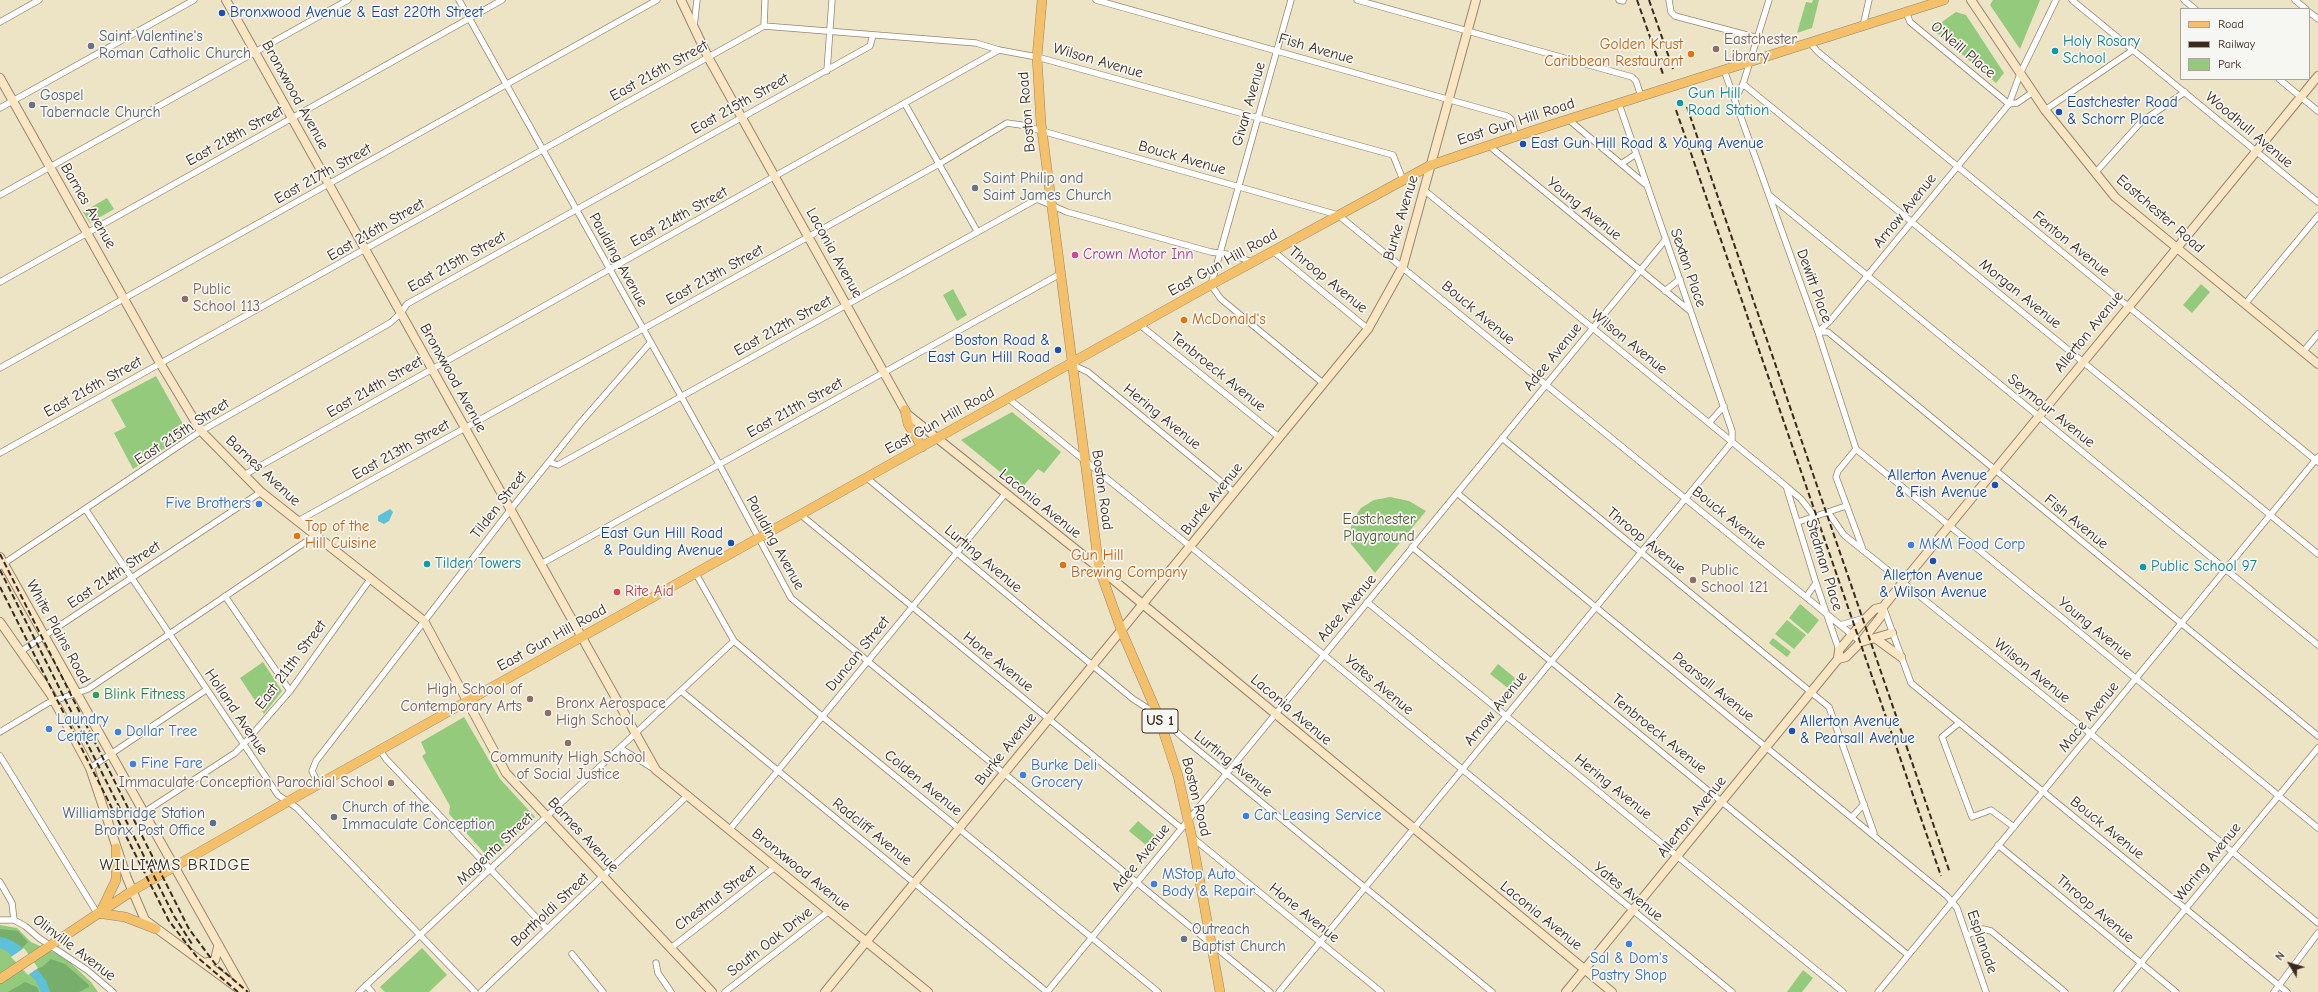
<!DOCTYPE html>
<html>
<head>
<meta charset="utf-8">
<style>
  body { margin:0 }
  #map { position:relative; width:2318px; height:992px; overflow:hidden; background:#ede3c5; font-family:"Comic Neue",sans-serif }
  canvas { display:block }
  .legend { position:absolute; left:2180px; top:8px; width:130px; height:72px; box-sizing:border-box; background:#f6f6f2; border:1px solid #aba49d; margin:0; padding:5px 7px; list-style:none; font-size:12px; color:#3b2a1e }
  .legend li { display:flex; align-items:center; gap:8px; height:20px }
  .legend b { width:20px; border:1px solid #aba49d }
  .north { position:absolute; left:2270px; top:944px; width:40px; height:40px; -webkit-text-stroke:3px #f6f6f2; paint-order:stroke; rotate:308deg; font-size:11px; font-weight:700; line-height:16px; text-align:center; color:#3b2a1e }
  .north::after { content:''; display:block; margin:auto; width:14px; height:18px; background:#3b2a1e; clip-path:polygon(50% 0,100% 100%,50% 72%,0 100%) }
</style>
</head>
<body>
<div id="map">
<canvas width="2318" height="992"></canvas>
<ul class="legend">
<li><b style="height:5px;background:#f4c16a"></b>Road</li>
<li><b style="height:5px;background:#3b2a1e"></b>Railway</li>
<li><b style="height:11px;background:#94ca7c"></b>Park</li>
</ul>
<div class="north">N</div>
</div>
<script>
const g = document.querySelector('canvas').getContext('2d');
g.lineJoin = 'round';
function fill(path, color) { g.fillStyle = color; g.fill(path, 'evenodd'); }
const shape = rows => new Path2D(rows.map(r => 'M' + r).join(''));
function trace(path, color, width, dash) { g.strokeStyle = color; g.lineWidth = width; g.lineCap = dash ? 'butt' : 'round'; g.setLineDash(dash || []); g.stroke(path); }
function label(font, color, halo, rows, align = 'center') {
  g.font = font + ' "Comic Neue",sans-serif'; g.lineWidth = 3.5; g.setLineDash([]); g.textBaseline = 'middle'; g.strokeStyle = halo; g.fillStyle = color; for (const [text, x, y, turn = 0] of rows) {
    g.save(); g.translate(x, y); g.rotate((+turn || 0) * Math.PI / 180); g.textAlign = isNaN(turn) ? turn : align; if (halo) g.strokeText(text, 0, 0); g.fillText(text, 0, 0); g.restore();
  }
}
const green = shape([
  [1813,0,1819,0,1812,28,1797,33,1806,2,1812,3],
  [1993,0,2040,0,2020,49,1990,5],
  [1956,12,1966,15,2004,73,1996,83,1932,29],
  [107,198,114,209,90,223,83,212],
  [2201,284,2210,292,2192,313,2183,305],
  [953,289,967,315,957,321,943,295],
  [156,376,188,433,133,469,114,433,126,427,111,400],
  [1012,412,1061,452,1044,473,1038,469,1021,489,961,440],
  [1390,497,1409,501,1426,511,1375,573,1351,544,1351,522,1361,508,1374,500],
  [1800,604,1819,620,1808,634,1789,618],
  [1787,620,1806,635,1794,649,1775,634],
  [1773,638,1791,652,1787,657,1769,643],
  [263,662,282,691,264,714,240,678],
  [1498,664,1521,683,1513,692,1490,674],
  [464,717,500,779,535,817,490,859,449,814,450,806,422,756,426,753,421,742],
  [1138,821,1160,840,1152,850,1129,831],
  [0,925,17,928,31,942,64,957,91,982,98,992,0,992],
  [422,948,447,975,429,992,385,992,380,987],
  [1803,970,1813,978,1802,992,1787,992]
]);
const forest = shape([
  [0,929,18,931,28,942,22,948,12,941,0,937],
  [51,959,65,964,89,985,89,987,79,992,50,992,46,981,36,969,42,967],
  [25,982,37,987,39,992,8,992]
]);
const water = shape([
  [390,509,393,512,389,521,384,524,378,521,378,516],
  [0,937,6,938,19,945,46,981,50,992,41,992,36,981,8,952,0,948]
]);
const pier = shape([
  [24,948,38,968,28,975,11,957]
]);
const street = shape([
  [459,0,719,464,791,598,1270,992],
  [1096,0,1507,116,1511,119,1516,137],
  [1291,0,1211,285,1221,299,1324,384],
  [1357,0,1632,77,1636,81,1641,96],
  [1619,0,1623,1],
  [1669,0,1671,12,1675,16,1758,38],
  [2072,0,2318,202],
  [2184,0,2195,9],
  [2295,0,2306,9],
  [1906,12,1910,22,2009,104,2017,103,2033,92],
  [2309,12,2318,19],
  [0,22,39,0],
  [764,26,976,43,999,50,1037,57,1393,155,1403,180],
  [764,26,765,0],
  [1863,26,1869,0],
  [694,27,697,0],
  [1810,43,1818,52,2318,462],
  [1724,70,1818,332,1856,449],
  [827,71,832,0],
  [2279,79,2318,111],
  [1743,84,2318,554],
  [1735,99,1743,84,1769,0],
  [905,104,977,231],
  [0,108,194,0],
  [2045,110,2133,50],
  [1569,120,1645,184],
  [1488,145,1690,311],
  [1621,164,1636,154],
  [2095,173,2141,122,2185,92],
  [1424,190,1781,482,1801,499,1815,517],
  [0,195,348,0],
  [1769,195,2318,645],
  [1273,251,1368,329],
  [0,282,502,0],
  [1665,291,1680,279],
  [2245,304,2318,216],
  [1140,325,1280,438],
  [1818,332,1828,332,2318,736],
  [1818,332,1830,321,2009,104,2020,74,2056,0],
  [2303,352,2318,334],
  [1071,364,1088,372,1235,493],
  [0,368,657,0],
  [1009,399,1324,655,1732,992],
  [1709,423,1724,406],
  [1502,438,1829,707,1874,833],
  [1856,449,2318,828],
  [1856,449,1838,471,1836,477,1862,547],
  [0,453,764,26],
  [549,462,558,465,1037,199,1067,212,1211,252,1233,255,1252,262],
  [244,475,999,50],
  [867,478,1133,699,1158,715,1182,737,1492,992],
  [1787,489,1816,583,1839,650],
  [1457,493,1947,896,1957,908,1986,992],
  [86,510,278,795,297,808,475,992],
  [1828,512,1844,535,2091,734,2318,923],
  [801,515,1181,828],
  [298,521,939,164,1007,123,1021,125,1338,215,1861,642],
  [1798,522,1846,506],
  [1412,547,1908,955],
  [541,564,1060,274],
  [0,566,201,431,390,323,401,313,407,304,870,46,873,35],
  [696,574,734,641,823,717,1158,992],
  [225,596,290,691],
  [1806,597,1816,583],
  [1367,602,1843,992],
  [1884,609,1911,683,2287,992],
  [1840,625,1865,618],
  [20,652,261,492],
  [681,691,1047,992],
  [1959,723,1942,737,1972,817,1991,810,2014,827],
  [0,732,48,703,88,689,316,535],
  [620,748,654,769],
  [380,750,386,759,547,929],
  [0,756,97,913],
  [90,768,206,690],
  [319,785,312,771,316,761,511,509,581,422,650,343],
  [143,813,235,753,243,745,290,691,371,578],
  [1852,817,1864,804],
  [730,829,1005,494],
  [1193,838,1381,992],
  [1998,845,2176,992],
  [0,882,12,903,14,920],
  [0,920,14,920,25,926,39,938,87,970,113,992],
  [1967,935,1983,929,1991,931,2065,992],
  [671,948,775,867],
  [572,954,603,992],
  [656,963,658,973,671,992],
  [366,985,372,992],
  [359,992,734,641],
  [481,992,688,795],
  [725,992,829,911],
  [1047,992,1666,239],
  [1279,992,1732,442,1732,431,1619,104],
  [1878,992,2318,457],
  [2117,992,2318,748],
  [2274,992,2318,933]
]);
const secondary = shape([
  [226,0,656,770,928,992],
  [681,0,708,57,907,414,1099,568,1612,992],
  [1971,0,2045,110,2115,197,2318,364],
  [0,78,160,363,201,431,261,492,424,621,506,773,712,992],
  [0,557,245,992],
  [0,622,51,695,90,768,127,878,145,920,243,992],
  [1875,638,1901,657],
  [1861,642,1892,633],
  [1838,659,1846,657,1861,642,1882,615,1883,607,1903,582,2318,76],
  [204,963,215,960,218,947],
  [825,992,1368,329,1403,266,1476,0],
  [1566,992,1838,659,1839,650,1866,618,1875,609,1883,607]
]);
const primary = shape([
  [1042,0,1037,57,1041,123,1099,568,1122,632,1158,715,1178,776,1192,838,1220,992],
  [905,410,908,424,922,447],
  [102,909,116,880,116,848],
  [97,913,125,917,156,929],
  [0,979,132,891,287,802,1205,288,1431,165,1535,130,1944,0]
]);
const rail = shape([
  [1637,0,1663,74],
  [1649,0,1673,69],
  [1687,107,1950,873],
  [1676,110,1941,876],
  [0,554,189,929,216,965,248,992],
  [0,570,174,916,192,944],
  [0,587,169,921,197,957,238,992]
]);
const markers = [
  [222,13,4,"#1a4fb4"],
  [91,46,4,"#6b7280"],
  [1716,49,4,"#8d6e63"],
  [2055,51,4,"#0f9aa8"],
  [1691,54,4,"#e8710a"],
  [1680,103,4,"#0f9aa8"],
  [32,105,4,"#6b7280"],
  [2059,112,4,"#1a4fb4"],
  [1523,144,4,"#1a4fb4"],
  [975,188,4,"#6b7280"],
  [1075,255,4,"#d1479c"],
  [185,299,4,"#8d6e63"],
  [1184,320,4,"#e8710a"],
  [1058,350,4,"#1a4fb4"],
  [1995,485,4,"#1a4fb4"],
  [259,504,4,"#3f7fe0"],
  [297,536,4,"#e8710a"],
  [731,543,4,"#1a4fb4"],
  [1911,545,4,"#3f7fe0"],
  [1933,561,4,"#1a4fb4"],
  [427,564,4,"#0f9aa8"],
  [1063,565,4,"#e8710a"],
  [2143,567,4,"#0f9aa8"],
  [1693,580,4,"#8d6e63"],
  [617,592,4,"#e0444e"],
  [96,695,4,"#2e9e5b"],
  [530,699,4,"#8d6e63"],
  [548,713,4,"#8d6e63"],
  [49,729,4,"#3f7fe0"],
  [1792,731,4,"#1a4fb4"],
  [118,732,4,"#3f7fe0"],
  [568,743,4,"#8d6e63"],
  [133,764,4,"#3f7fe0"],
  [1023,775,4,"#3f7fe0"],
  [391,783,4,"#8d6e63"],
  [1246,816,4,"#3f7fe0"],
  [334,817,4,"#6b7280"],
  [213,823,4,"#5c6f8a"],
  [1154,884,4,"#3f7fe0"],
  [1184,939,4,"#6b7280"],
  [1629,944,4,"#3f7fe0"]
];
const shields = [
  [1160,721,36]
];
const shieldNames = [
  ["US 1",1160,721]
];
const transitNames = [
  ["Bronxwood Avenue & East 220th Street",230,13],
  ["Eastchester Road",2067,103],
  ["& Schorr Place",2067,120],
  ["East Gun Hill Road & Young Avenue",1531,144],
  ["Boston Road &",1050,341,"right"],
  ["East Gun Hill Road",1050,358,"right"],
  ["Allerton Avenue",1987,476,"right"],
  ["& Fish Avenue",1987,493,"right"],
  ["East Gun Hill Road",723,534,"right"],
  ["& Paulding Avenue",723,551,"right"],
  ["Allerton Avenue",1933,576,"center"],
  ["& Wilson Avenue",1933,593,"center"],
  ["Allerton Avenue",1800,722],
  ["& Pearsall Avenue",1800,739]
];
const worshipNames = [
  ["Saint Valentine's",99,37],
  ["Roman Catholic Church",99,54],
  ["Gospel",40,96],
  ["Tabernacle Church",40,113],
  ["Saint Philip and",983,179],
  ["Saint James Church",983,196],
  ["Church of the",342,808],
  ["Immaculate Conception",342,825],
  ["Outreach",1192,930],
  ["Baptist Church",1192,947]
];
const educationNames = [
  ["Eastchester",1724,40],
  ["Library",1724,57],
  ["Public",193,290],
  ["School 113",193,307],
  ["Public",1701,571],
  ["School 121",1701,588],
  ["High School of",522,690,"right"],
  ["Contemporary Arts",522,707,"right"],
  ["Bronx Aerospace",556,704],
  ["High School",556,721],
  ["Community High School",568,758,"center"],
  ["of Social Justice",568,775,"center"],
  ["Immaculate Conception Parochial School",383,783,"right"]
];
const cultureNames = [
  ["Holy Rosary",2063,42],
  ["School",2063,59],
  ["Gun Hill",1688,94],
  ["Road Station",1688,111],
  ["Tilden Towers",435,564],
  ["Public School 97",2151,567]
];
const foodNames = [
  ["Golden Krust",1683,45,"right"],
  ["Caribbean Restaurant",1683,62,"right"],
  ["McDonald's",1192,320],
  ["Top of the",305,527],
  ["Hill Cuisine",305,544],
  ["Gun Hill",1071,556],
  ["Brewing Company",1071,573]
];
const streetNames = [
  ["Fish Avenue",1316,49,16],
  ["O'Neill Place",1963,50,40],
  ["Wilson Avenue",1098,61,16],
  ["East 216th Street",659,71,-29],
  ["Bronxwood Avenue",295,95,61],
  ["East 215th Street",740,104,-29],
  ["Givan Avenue",1249,104,-74],
  ["Boston Road",1027,112,-95],
  ["East Gun Hill Road",1516,122,-18],
  ["Woodhull Avenue",2249,130,40],
  ["East 218th Street",235,136,-29],
  ["Bouck Avenue",1182,158,16],
  ["East 217th Street",323,174,-29],
  ["Barnes Avenue",88,206,60],
  ["Young Avenue",1584,209,39],
  ["Arnow Avenue",1905,211,-51],
  ["Eastchester Road",2160,214,41],
  ["East 214th Street",679,217,-29],
  ["Burke Avenue",1401,218,-73],
  ["East 216th Street",376,230,-30],
  ["Fenton Avenue",2071,244,39],
  ["Laconia Avenue",834,253,61],
  ["Paulding Avenue",618,260,61],
  ["East 215th Street",457,262,-29],
  ["East Gun Hill Road",1223,263,-29],
  ["Sexton Place",1688,268,71],
  ["East 213th Street",715,275,-29],
  ["Throop Avenue",1328,280,39],
  ["Dewitt Place",1814,286,70],
  ["Morgan Avenue",2020,294,39],
  ["Bouck Avenue",1478,313,40],
  ["East 212th Street",783,326,-29],
  ["Allerton Avenue",2089,332,-51],
  ["Wilson Avenue",1629,342,39],
  ["Adee Avenue",1553,357,-51],
  ["Tenbroeck Avenue",1218,372,39],
  ["Bronxwood Avenue",453,378,61],
  ["East 216th Street",93,387,-29],
  ["East 214th Street",375,387,-30],
  ["East 211th Street",795,408,-29],
  ["Seymour Avenue",2051,411,39],
  ["Hering Avenue",1162,417,39],
  ["East Gun Hill Road",940,421,-29],
  ["East 215th Street",182,432,-33],
  ["East 213th Street",401,450,-29],
  ["Barnes Avenue",263,471,43],
  ["Boston Road",1102,490,82],
  ["Burke Avenue",1212,499,-51],
  ["Laconia Avenue",1040,504,39],
  ["Tilden Street",499,505,-52],
  ["Bouck Avenue",1729,518,39],
  ["Fish Avenue",2076,522,39],
  ["Throop Avenue",1646,541,39],
  ["Paulding Avenue",775,543,61],
  ["Lurting Avenue",983,559,40],
  ["Stedman Place",1824,565,73],
  ["East 214th Street",114,575,-34],
  ["Adee Avenue",1347,608,-50],
  ["Young Avenue",2095,629,39],
  ["White Plains Road",58,632,61],
  ["East Gun Hill Road",552,638,-29],
  ["Duncan Street",858,654,-51],
  ["Hone Avenue",998,662,39],
  ["East 211th Street",291,665,-53],
  ["Wilson Avenue",2032,671,39],
  ["Yates Avenue",1379,685,40],
  ["Pearsall Avenue",1713,687,39],
  ["Arnow Avenue",1496,709,-51],
  ["Laconia Avenue",1291,710,40],
  ["Holland Avenue",236,712,56],
  ["Mace Avenue",2089,717,-51],
  ["Tenbroeck Avenue",1659,734,39],
  ["Burke Avenue",1006,749,-51],
  ["Lurting Avenue",1233,764,39],
  ["Colden Avenue",923,783,39],
  ["Hering Avenue",1613,787,39],
  ["Boston Road",1196,797,76],
  ["Allerton Avenue",1692,817,-51],
  ["Bouck Avenue",2107,828,39],
  ["Radcliff Avenue",872,832,39],
  ["Barnes Avenue",583,835,47],
  ["Magenta Street",495,849,-43],
  ["Adee Avenue",1141,858,-51],
  ["Waring Avenue",2208,862,-51],
  ["Bronxwood Avenue",801,870,39],
  ["Yates Avenue",1628,892,39],
  ["Chestnut Street",716,898,-37],
  ["Throop Avenue",2095,909,40],
  ["Bartholdi Street",550,910,-43],
  ["Hone Avenue",1304,913,39],
  ["Laconia Avenue",1541,916,39],
  ["South Oak Drive",770,942,-38],
  ["Esplanade",1982,942,71],
  ["Olinville Avenue",74,948,37]
];
const hotelNames = [
  ["Crown Motor Inn",1083,255]
];
const shopNames = [
  ["Five Brothers",251,504,"right"],
  ["MKM Food Corp",1919,545],
  ["Laundry",57,720],
  ["Center",57,737],
  ["Dollar Tree",126,732],
  ["Fine Fare",141,764],
  ["Burke Deli",1031,766],
  ["Grocery",1031,783],
  ["Car Leasing Service",1254,816],
  ["MStop Auto",1162,875],
  ["Body & Repair",1162,892],
  ["Sal & Dom's",1629,959,"center"],
  ["Pastry Shop",1629,976,"center"]
];
const parkNames = [
  ["Eastchester",1379,520],
  ["Playground",1379,537]
];
const healthNames = [
  ["Rite Aid",625,592]
];
const leisureNames = [
  ["Blink Fitness",104,695]
];
const serviceNames = [
  ["Williamsbridge Station",205,814],
  ["Bronx Post Office",205,831]
];
const neighbourhoodNames = [
  ["WILLIAMS BRIDGE",175,865]
];
fill(green, '#94ca7c');
fill(forest, '#77ae6c');
fill(water, '#5cc1d9');
fill(pier, '#ede3c5');
trace(street, '#948672', 7);
trace(secondary, '#948672', 10);
trace(primary, '#948672', 10);
trace(street, '#fff', 5.5);
trace(secondary, '#fbe6c3', 8);
trace(primary, '#f4c16a', 9);
trace(rail, '#3b2a1e', 2, [6, 3]);
for (const [x, y, r, color] of markers) { const dot = new Path2D(); dot.arc(x, y, r, 0, 2 * Math.PI); g.fillStyle = color; g.fill(dot); trace(dot, '#f6f6f2', 1.5); }
for (const [x, y, w] of shields) { const box = new Path2D(); box.roundRect(x - w / 2, y - 12, w, 24, 3); g.fillStyle = '#f6f6f2'; g.fill(box); trace(box, '#3b2a1e', 1); }
label('bold 14px', '#3b2a1e', null, shieldNames);
label('15px', '#164399', '#f6f6f2', transitNames, 'left');
label('15px', '#5b616d', '#f6f6f2', worshipNames, 'left');
label('15px', '#785e54', '#f6f6f2', educationNames, 'left');
label('15px', '#0d838f', '#f6f6f2', cultureNames, 'left');
label('15px', '#c56008', '#f6f6f2', foodNames, 'left');
label('15px', '#3b2a1e', '#f6f6f2', streetNames);
label('15px', '#b23c85', '#f6f6f2', hotelNames, 'left');
label('15px', '#366cbe', '#f6f6f2', shopNames, 'left');
label('15px', '#565a3a', '#f6f6f2', parkNames);
label('15px', '#be3a42', '#f6f6f2', healthNames, 'left');
label('15px', '#27864d', '#f6f6f2', leisureNames, 'left');
label('15px', '#4e5e75', '#f6f6f2', serviceNames, 'right');
g.letterSpacing = '1px';
label('16px', '#3b2a1e', '#f6f6f2', neighbourhoodNames);
g.letterSpacing = '0px';
</script>
</body>
</html>
